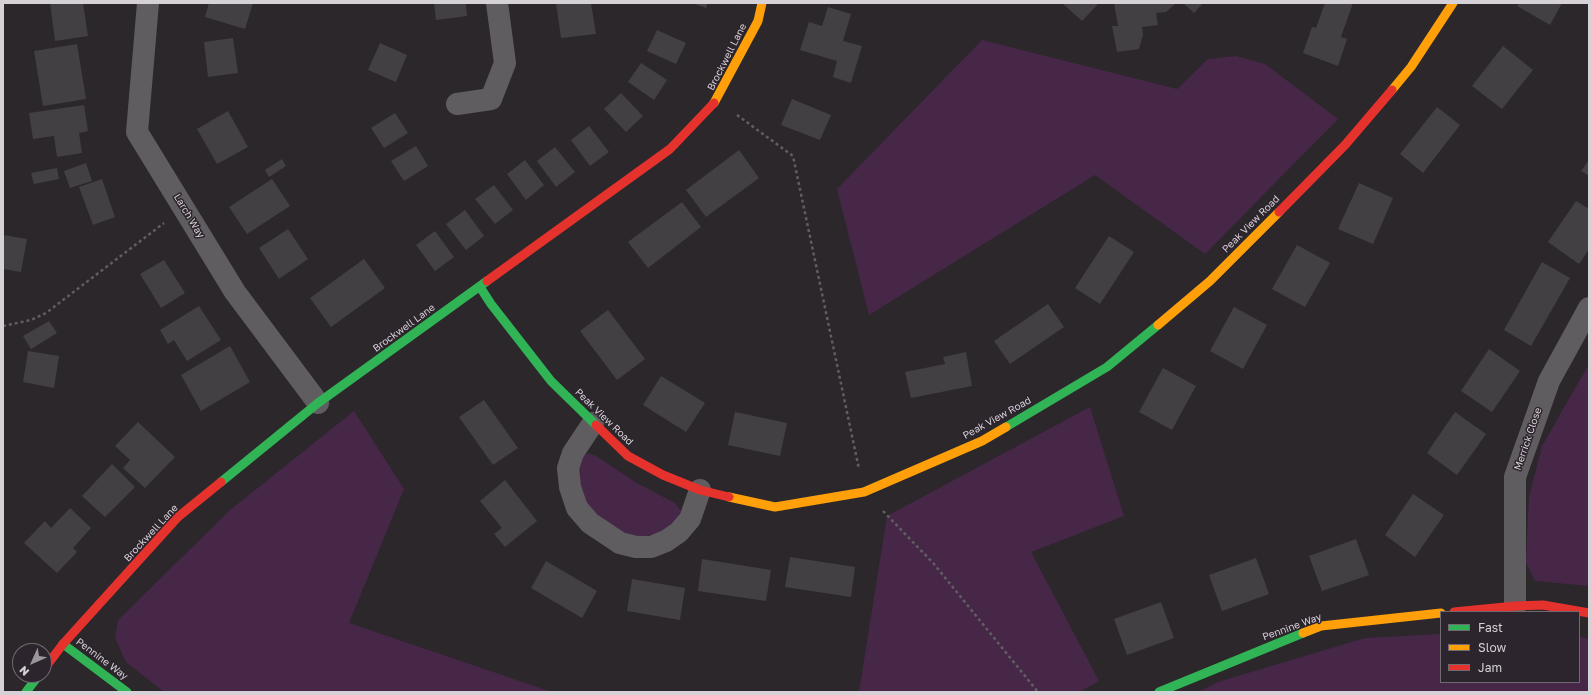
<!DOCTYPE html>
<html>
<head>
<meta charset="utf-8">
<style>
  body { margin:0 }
  #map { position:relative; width:1592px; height:695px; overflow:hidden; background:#2b272b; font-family:"Golos Text",sans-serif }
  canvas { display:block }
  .frame { position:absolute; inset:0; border:4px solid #d6d1d6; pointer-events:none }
  .legend { position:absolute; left:1440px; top:611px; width:140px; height:72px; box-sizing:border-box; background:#2d252d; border:1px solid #716a71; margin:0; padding:5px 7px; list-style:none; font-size:12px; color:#d6d1d6 }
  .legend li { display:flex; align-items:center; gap:8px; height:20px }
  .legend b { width:20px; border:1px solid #716a71 }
  .north { position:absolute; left:12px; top:643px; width:40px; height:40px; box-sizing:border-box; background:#2d252d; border:1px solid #716a71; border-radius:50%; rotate:225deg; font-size:11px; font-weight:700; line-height:16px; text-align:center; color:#d6d1d6 }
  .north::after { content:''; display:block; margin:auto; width:14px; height:18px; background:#9a969a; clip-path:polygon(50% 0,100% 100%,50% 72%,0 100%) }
</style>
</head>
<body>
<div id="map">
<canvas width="1592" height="695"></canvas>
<div class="frame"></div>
<ul class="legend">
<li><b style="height:5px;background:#30b455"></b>Fast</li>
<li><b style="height:5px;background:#ff9f0a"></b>Slow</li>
<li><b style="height:5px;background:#e5322d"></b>Jam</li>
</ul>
<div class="north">N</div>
</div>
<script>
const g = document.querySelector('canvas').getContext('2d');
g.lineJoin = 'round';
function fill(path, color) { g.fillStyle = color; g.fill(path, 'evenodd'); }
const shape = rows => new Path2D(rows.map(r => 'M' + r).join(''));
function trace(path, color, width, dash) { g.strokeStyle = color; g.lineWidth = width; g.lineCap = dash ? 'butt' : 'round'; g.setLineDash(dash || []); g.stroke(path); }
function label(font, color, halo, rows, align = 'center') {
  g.font = font + ' "Golos Text",sans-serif'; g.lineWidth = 3; g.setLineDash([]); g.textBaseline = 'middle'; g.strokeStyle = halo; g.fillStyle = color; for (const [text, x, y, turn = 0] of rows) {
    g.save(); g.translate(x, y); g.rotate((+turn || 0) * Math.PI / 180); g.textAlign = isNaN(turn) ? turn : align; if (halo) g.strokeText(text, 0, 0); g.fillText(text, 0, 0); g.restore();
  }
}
const green = shape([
  [982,40,1177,89,1208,59,1236,56,1265,64,1338,119,1205,254,1095,175,869,315,837,189],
  [1589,364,1589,586,1535,581,1526,562,1529,497,1542,446],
  [1090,407,1124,516,1031,552,1099,681,1079,692,859,692,887,516],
  [354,411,404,489,349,623,552,692,164,692,126,662,115,638,118,620,229,511],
  [588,453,596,456,635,482,675,503,681,511,678,519,658,533,641,537,621,532,587,507,577,471,581,458],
  [1441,634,1441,682,1579,682,1579,637,1589,639,1589,692,1198,692,1218,682,1365,638]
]);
const building = shape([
  [50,3,83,3,88,36,55,41],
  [209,3,253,3,245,29,205,17],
  [434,3,466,3,467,16,436,20],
  [556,3,591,3,596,34,561,38],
  [692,3,708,3,706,8],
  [1062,3,1099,3,1082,21],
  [1114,3,1176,3,1166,12,1156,13,1158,25,1142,27,1143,35,1139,49,1117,52,1112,26,1118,26],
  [1183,3,1203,3,1194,13],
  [1325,3,1353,3,1341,37,1347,39,1338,66,1303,53,1312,27,1316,28],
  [1519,3,1562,3,1550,25,1517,6],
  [828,7,851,14,843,41,862,46,851,83,833,77,837,61,800,50,809,22,822,26],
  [657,30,686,43,676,64,647,51],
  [233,38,238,73,208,77,204,42],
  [380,43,407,55,396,82,368,70],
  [77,44,86,99,43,106,34,51],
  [1503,46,1533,70,1502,109,1472,86],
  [641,63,667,80,654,100,628,82],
  [621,93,643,116,626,132,604,109],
  [792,99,831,115,820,140,781,125],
  [84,105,88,131,79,133,82,153,57,157,54,136,33,139,29,113],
  [1437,107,1460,125,1423,173,1400,154],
  [228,111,248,147,217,164,197,129],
  [395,113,408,133,384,148,371,128],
  [589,126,609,152,590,166,571,140],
  [416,146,428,166,404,181,391,161],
  [555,147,575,172,556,187,537,161],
  [739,150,759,178,706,217,686,190],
  [282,159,286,166,269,177,265,170],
  [525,160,544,185,526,200,507,174],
  [1589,160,1589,176,1581,171],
  [86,163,92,181,70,188,64,171],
  [57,168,59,179,34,184,31,173],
  [102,179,115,217,93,225,79,187],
  [272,179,290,206,247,234,229,207],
  [1359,183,1393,198,1373,244,1338,229],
  [494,185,513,210,495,224,475,199],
  [1576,201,1589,209,1589,249,1579,264,1548,242],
  [682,202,701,227,648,268,628,242],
  [465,210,484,236,466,250,446,224],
  [288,229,308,259,279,279,259,248],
  [435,231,454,257,435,271,416,245],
  [3,235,27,239,21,272,3,269],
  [1109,236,1134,252,1100,304,1075,288],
  [1297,245,1330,263,1305,307,1272,289],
  [364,259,385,288,331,327,310,298],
  [164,260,185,293,161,308,140,274],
  [1542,262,1570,278,1531,346,1504,330],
  [1048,304,1064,327,1010,364,994,341],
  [199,306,221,340,187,361,174,340,168,344,160,330],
  [1234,307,1267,325,1243,369,1210,351],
  [608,310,645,359,617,380,580,331],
  [49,321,57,333,31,349,23,336],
  [230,346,250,382,201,411,181,375],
  [1489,349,1520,371,1492,412,1461,391],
  [28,351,59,356,54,388,23,382],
  [966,352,972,386,911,398,905,372,945,364,943,357],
  [1163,368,1196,386,1172,430,1139,412],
  [661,376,705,403,686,432,643,405],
  [484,400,518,448,493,465,459,417],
  [735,412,787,423,780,456,728,445],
  [1455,412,1486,434,1457,475,1427,453],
  [138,422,175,457,145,488,123,468,130,460,115,446],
  [112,464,135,487,105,517,82,496],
  [505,480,537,521,505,547,494,534,502,528,480,501],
  [1413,494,1444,515,1415,557,1385,535],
  [70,508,91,528,73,548,77,552,57,573,24,543,45,521,51,528],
  [1356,539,1369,575,1322,591,1309,556],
  [790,557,855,567,851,597,785,587],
  [1256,558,1269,594,1222,611,1209,575],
  [702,559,771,570,766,601,698,591],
  [546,561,597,591,582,618,531,588],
  [632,579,685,588,680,620,627,611],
  [1161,602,1174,638,1127,655,1114,619]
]);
const path = shape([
  [737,115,793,156,859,469],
  [3,326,31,320,46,313,164,223],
  [883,511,934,564,1038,692]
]);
const street = shape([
  [148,3,137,132,235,292,318,403],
  [457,104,491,99,505,63,497,3],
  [593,423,573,453,568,468,570,487,577,508,590,523,620,543,636,547,651,547,666,541,679,532,690,519,700,490],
  [1515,606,1515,477,1549,381,1589,308]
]);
const fast = shape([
  [480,287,491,304,551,381,596,425],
  [1006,427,1107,367,1158,325],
  [221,482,318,403,487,281],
  [63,644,127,692],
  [26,692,39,675],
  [1159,692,1303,633]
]);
const slow = shape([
  [1392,90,1411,67,1453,3],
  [714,103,758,21,762,3],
  [1158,325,1210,281,1279,212],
  [729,497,775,507,864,492,982,441,1006,427],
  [1303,633,1321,626,1441,613]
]);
const jam = shape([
  [1279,212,1345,145,1392,90],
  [487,281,670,149,714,103],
  [596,425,628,456,663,475,700,490,729,497],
  [1454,612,1515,606,1543,605,1589,613],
  [44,669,63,644,178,517,221,482]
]);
const streetNames = [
  ["Brockwell Lane",727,57,-63],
  ["Larch Way",189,216,59],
  ["Peak View Road",1251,224,-45],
  ["Brockwell Lane",404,328,-36],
  ["Peak View Road",604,417,44],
  ["Peak View Road",997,418,-29],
  ["Merrick Close",1528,439,-71],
  ["Brockwell Lane",151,533,-47],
  ["Pennine Way",1292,627,-20],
  ["Pennine Way",102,659,37]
];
fill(green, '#472748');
fill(building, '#434043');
trace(path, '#615e61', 2.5, [3, 3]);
trace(street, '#605d60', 22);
trace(fast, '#30b455', 9);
trace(slow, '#ff9f0a', 9);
trace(jam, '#e5322d', 9);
label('10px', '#d6d1d6', '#2d252d', streetNames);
</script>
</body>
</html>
